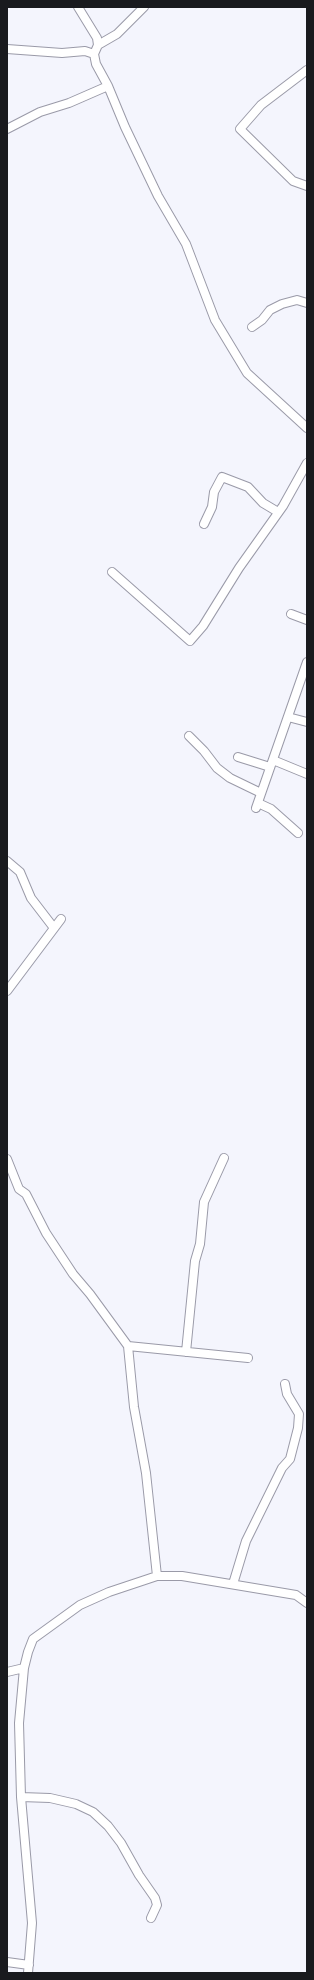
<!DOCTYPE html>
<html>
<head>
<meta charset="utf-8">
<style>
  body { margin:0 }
  #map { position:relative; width:314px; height:1980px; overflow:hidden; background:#f4f5fd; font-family:"Times New Roman",serif }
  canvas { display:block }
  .frame { position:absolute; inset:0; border:8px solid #191a1e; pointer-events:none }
</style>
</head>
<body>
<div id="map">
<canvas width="314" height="1980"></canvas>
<div class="frame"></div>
</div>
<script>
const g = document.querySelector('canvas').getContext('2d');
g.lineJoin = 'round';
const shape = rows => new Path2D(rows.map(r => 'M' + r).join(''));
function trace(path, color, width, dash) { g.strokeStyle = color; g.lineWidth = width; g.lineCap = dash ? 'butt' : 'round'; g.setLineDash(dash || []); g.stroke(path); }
const street = shape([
  [78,7,97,38,98,45,94,54,96,64,108,86,125,127,158,196,186,244,215,320,247,373,307,428],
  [98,45,117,34,144,7],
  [7,49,62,53,85,51,94,54],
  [307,70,261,105,240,129,293,181,307,186],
  [7,129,40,112,69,103,108,86],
  [252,327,262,320,270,310,282,304,297,300,307,303],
  [204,524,212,507,214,492,222,477,248,487,263,503,278,512],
  [112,572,190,641,203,626,239,568,283,506,307,463],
  [291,614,307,620],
  [288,717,307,722],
  [189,736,204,751,217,768,230,778,261,793],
  [238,757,270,767],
  [273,760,307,774],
  [258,803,271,809,298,833],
  [256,808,307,662],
  [7,861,20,872,31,898,54,928],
  [7,991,61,919],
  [7,1159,19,1189,26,1194,46,1233,73,1274,90,1294,128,1346,134,1407,146,1473,157,1576,182,1576,296,1595,307,1603],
  [128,1346,248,1358],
  [186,1352,195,1261,200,1244,204,1202,224,1158],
  [233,1584,246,1541,282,1468,290,1459,298,1428,299,1414,287,1394,285,1384],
  [7,1672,24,1668],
  [21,1797,50,1798,76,1804,93,1812,108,1826,121,1843,139,1875,155,1898,157,1905,151,1918],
  [7,1962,29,1965],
  [28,1973,32,1923,21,1797,19,1723,24,1668,28,1652,33,1639,80,1605,109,1592,157,1576]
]);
trace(street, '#9a9aa8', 10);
trace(street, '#fff', 8);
</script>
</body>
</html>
